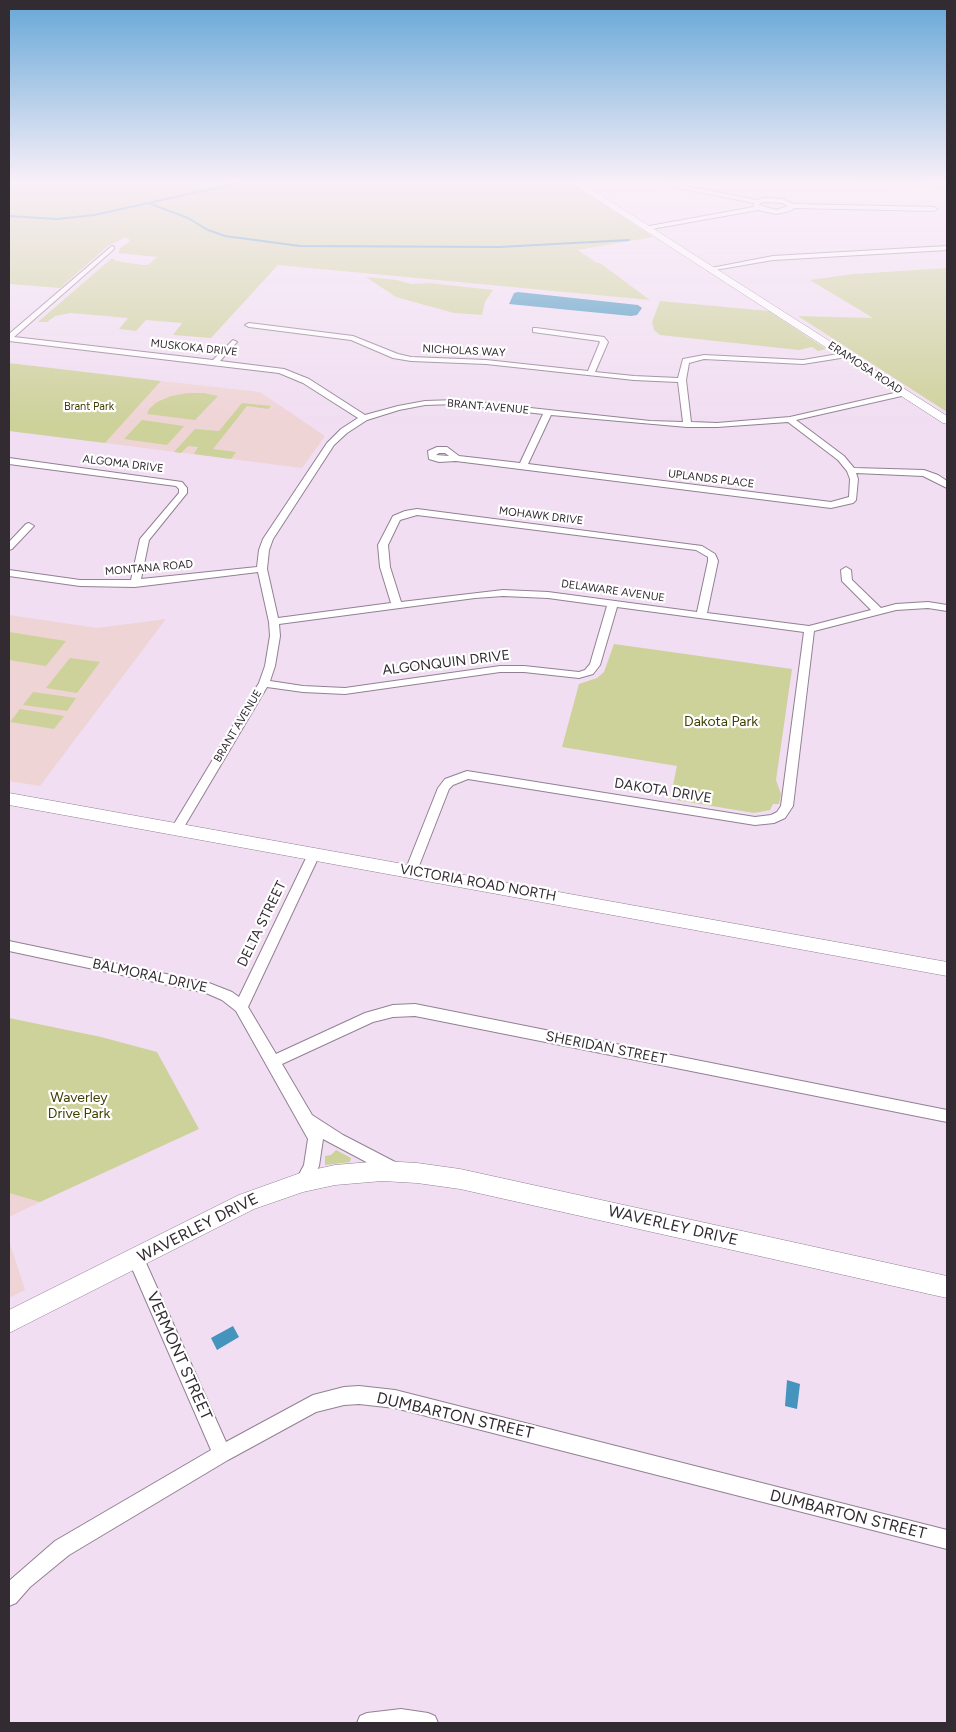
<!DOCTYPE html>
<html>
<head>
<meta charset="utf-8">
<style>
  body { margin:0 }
  #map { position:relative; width:956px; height:1732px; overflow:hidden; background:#f1def2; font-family:Figtree,sans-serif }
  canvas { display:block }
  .frame { position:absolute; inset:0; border:10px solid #322b32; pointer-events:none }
</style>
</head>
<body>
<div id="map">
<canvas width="956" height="1732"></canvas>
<div class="frame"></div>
</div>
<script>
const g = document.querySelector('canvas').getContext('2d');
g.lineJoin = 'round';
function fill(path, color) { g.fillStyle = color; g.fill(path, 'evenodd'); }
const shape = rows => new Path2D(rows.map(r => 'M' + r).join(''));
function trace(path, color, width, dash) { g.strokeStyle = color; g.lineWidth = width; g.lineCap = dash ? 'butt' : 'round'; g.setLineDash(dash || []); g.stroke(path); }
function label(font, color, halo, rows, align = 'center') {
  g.font = font + ' Figtree,sans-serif'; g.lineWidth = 4.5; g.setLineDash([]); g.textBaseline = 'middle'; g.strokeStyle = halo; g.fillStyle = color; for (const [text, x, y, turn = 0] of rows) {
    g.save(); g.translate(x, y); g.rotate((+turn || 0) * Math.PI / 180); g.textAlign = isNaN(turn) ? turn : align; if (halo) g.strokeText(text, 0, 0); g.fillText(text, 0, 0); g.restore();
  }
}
const education = shape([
  [161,381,260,392,325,436,302,468,105,443],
  [9,615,97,628,166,619,40,786,9,781],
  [9,1193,40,1202,9,1217],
  [9,1241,25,1290,9,1298]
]);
const green = shape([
  [9,180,568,180,653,237,578,250,597,263,600,263,650,300,278,265,211,338,173,335,182,323,146,320,136,331,119,329,128,318,71,313,55,316,47,322,38,322,112,258,116,261,143,265,148,265,157,257,118,253,120,248,130,241,128,238,124,238,108,246,60,288,9,284],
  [824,180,889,180,947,186,947,190],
  [947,268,947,412,798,316,873,318,810,280,853,274],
  [366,277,397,280,411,284,429,283,493,290,485,302,482,315,454,313,396,297],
  [660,301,769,311,826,349,818,351,812,347,799,350,660,335,654,330,652,322],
  [9,363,161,381,105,443,9,431],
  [187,393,204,393,218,396,195,420,147,414,149,409,157,402,171,396],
  [242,403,271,406,268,409,247,406,213,449,236,452,231,459,194,454,198,447,188,446,181,453,174,452,195,429,219,431],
  [142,420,184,426,167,445,124,439],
  [9,632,66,641,46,666,9,660],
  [614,644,792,669,776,780,781,794,779,804,773,804,770,810,754,813,670,799,677,766,562,747,579,684,597,678,604,672],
  [70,658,100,662,77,693,46,688],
  [33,692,76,698,67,711,23,705],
  [20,709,64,716,54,729,10,722],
  [9,1018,101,1037,157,1052,199,1129,40,1202,9,1193],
  [336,1150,351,1158,350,1162,325,1165,325,1156,331,1155]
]);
const water = shape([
  [518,292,638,305,642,308,637,315,631,316,509,304,514,293],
  [233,1326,239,1337,217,1350,211,1338],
  [787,1380,800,1384,797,1409,785,1406]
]);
const stream = shape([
  [148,203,188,218,208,230,225,236,300,246,499,247,629,240],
  [9,216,57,219,94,215,252,180]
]);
const street = shape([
  [655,180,757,200,765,198,783,199,793,204,934,207,937,209,934,211,794,208,790,211,776,214,758,210,646,230,644,229,644,227,754,207,754,203,653,183,655,180],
  [765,202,782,203,788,206,776,210,759,205,760,203,765,202],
  [112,246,114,247,114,249,14,337,213,360,233,340,237,342,220,361,284,369,309,379,365,415,398,406,425,401,457,400,650,421,683,422,678,382,634,380,486,364,411,361,393,358,351,340,249,327,245,325,249,323,353,336,398,354,411,357,486,360,588,371,600,342,599,341,533,332,533,328,536,328,604,337,608,342,595,372,634,376,678,378,683,359,704,355,803,360,844,353,848,355,847,357,803,364,704,359,689,363,686,380,691,422,717,423,790,417,903,391,907,393,906,395,796,420,844,456,854,468,924,470,938,475,947,481,947,488,923,476,856,473,858,479,856,500,853,503,831,508,456,461,439,462,429,459,428,451,437,447,447,447,459,456,520,463,543,414,457,404,425,405,399,410,367,420,347,433,334,445,273,539,269,550,267,569,278,618,391,603,380,567,378,545,393,516,405,511,417,509,702,546,715,554,718,561,707,613,809,626,871,610,842,581,841,570,846,567,851,570,852,580,881,608,896,604,928,602,947,605,947,611,928,608,896,610,814,631,793,806,785,818,774,823,755,825,468,779,453,785,449,789,417,871,415,874,407,874,405,871,438,788,445,779,467,771,755,817,771,815,777,812,781,806,804,632,617,607,600,665,593,674,579,678,524,672,500,672,345,694,303,692,267,687,181,832,173,832,171,829,259,683,265,666,270,636,269,622,258,572,135,587,80,586,9,576,9,570,80,580,131,580,140,539,179,493,179,489,176,486,9,464,9,458,182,482,187,488,187,493,149,540,141,579,257,567,259,550,263,539,327,443,341,429,358,418,303,383,279,373,9,341,9,334,112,246],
  [551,415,687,427,717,427,788,422,838,460,847,471,850,479,849,497,831,502,528,464,551,415],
  [439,453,445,453,449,456,436,455,439,453],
  [417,515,696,550,708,557,708,561,697,612,548,592,503,590,401,602,390,567,388,545,400,520,417,515],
  [503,596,548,598,607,606,590,664,585,670,579,672,524,666,500,666,345,688,303,686,270,681,275,666,280,636,279,624,475,598,503,596],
  [947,246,947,250,773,260,709,271,706,269,773,256,947,246],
  [29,523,34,526,32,528,12,549,9,550,9,542,26,524,29,523],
  [314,850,320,854,248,1007,276,1054,365,1013,393,1005,415,1004,947,1110,947,1122,415,1016,393,1017,373,1022,282,1064,312,1115,343,1135,397,1163,400,1168,397,1173,392,1175,387,1173,323,1139,319,1166,309,1187,303,1189,297,1187,295,1182,304,1165,308,1139,236,1011,222,1000,206,993,9,951,9,941,209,983,232,992,239,997,308,854,314,850],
  [136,1251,142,1254,226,1442,313,1395,344,1387,359,1386,395,1390,947,1530,947,1549,395,1408,359,1404,344,1405,316,1412,228,1460,69,1555,30,1587,16,1603,9,1606,9,1581,55,1541,211,1450,128,1259,130,1254,136,1251],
  [401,1709,428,1713,435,1716,438,1723,357,1723,360,1716,367,1713,401,1709]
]);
const secondary = shape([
  [567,180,577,180,947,416,947,424,943,423,567,180],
  [9,793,947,962,947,976,9,805,9,793],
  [382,1161,417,1163,460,1169,947,1276,947,1298,460,1189,417,1183,382,1181,335,1185,303,1192,254,1209,9,1333,9,1310,239,1195,303,1172,335,1165,382,1161]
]);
const farStreetnames = [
  ["MUSKOKA DRIVE",194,348,6],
  ["NICHOLAS WAY",464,351,3],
  ["ERAMOSA ROAD",865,368,33],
  ["BRANT AVENUE",488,407,5],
  ["ALGOMA DRIVE",123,464,7],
  ["UPLANDS PLACE",711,479,7],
  ["MOHAWK DRIVE",541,516,7],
  ["MONTANA ROAD",149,568,-5],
  ["DELAWARE AVENUE",613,591,8],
  ["BRANT AVENUE",238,726,-59]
];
const farParknames = [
  ["Brant Park",89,407]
];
const streetNames = [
  ["ALGONQUIN DRIVE",446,663,-7],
  ["DAKOTA DRIVE",663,791,9],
  ["VICTORIA ROAD NORTH",478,883,10],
  ["DELTA STREET",262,924,-64],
  ["BALMORAL DRIVE",150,976,12],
  ["SHERIDAN STREET",606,1048,11]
];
const parkNames = [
  ["Dakota Park",721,722],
  ["Waverley",79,1098],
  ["Drive Park",79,1114]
];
const nearStreetnames = [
  ["WAVERLEY DRIVE",673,1226,13],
  ["WAVERLEY DRIVE",198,1228,-27],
  ["VERMONT STREET",179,1356,66],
  ["DUMBARTON STREET",455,1416,13],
  ["DUMBARTON STREET",848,1515,14]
];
fill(education, '#efd4d6');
fill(green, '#cdd19a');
fill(water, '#4494be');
trace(stream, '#4494be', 2);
trace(street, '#928093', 2);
trace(secondary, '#928093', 1);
fill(street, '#fff');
fill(secondary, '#fff');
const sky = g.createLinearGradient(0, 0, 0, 423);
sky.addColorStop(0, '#66a7d7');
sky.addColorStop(0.43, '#f9f0f9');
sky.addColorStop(1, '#f9f0f900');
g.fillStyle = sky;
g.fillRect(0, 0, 956, 423);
label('11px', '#322b32', '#fff', farStreetnames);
label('11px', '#3e4001', '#fff', farParknames);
label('14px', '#322b32', '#fff', streetNames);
label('14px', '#3e4001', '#fff', parkNames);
label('16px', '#322b32', '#fff', nearStreetnames);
</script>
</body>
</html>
